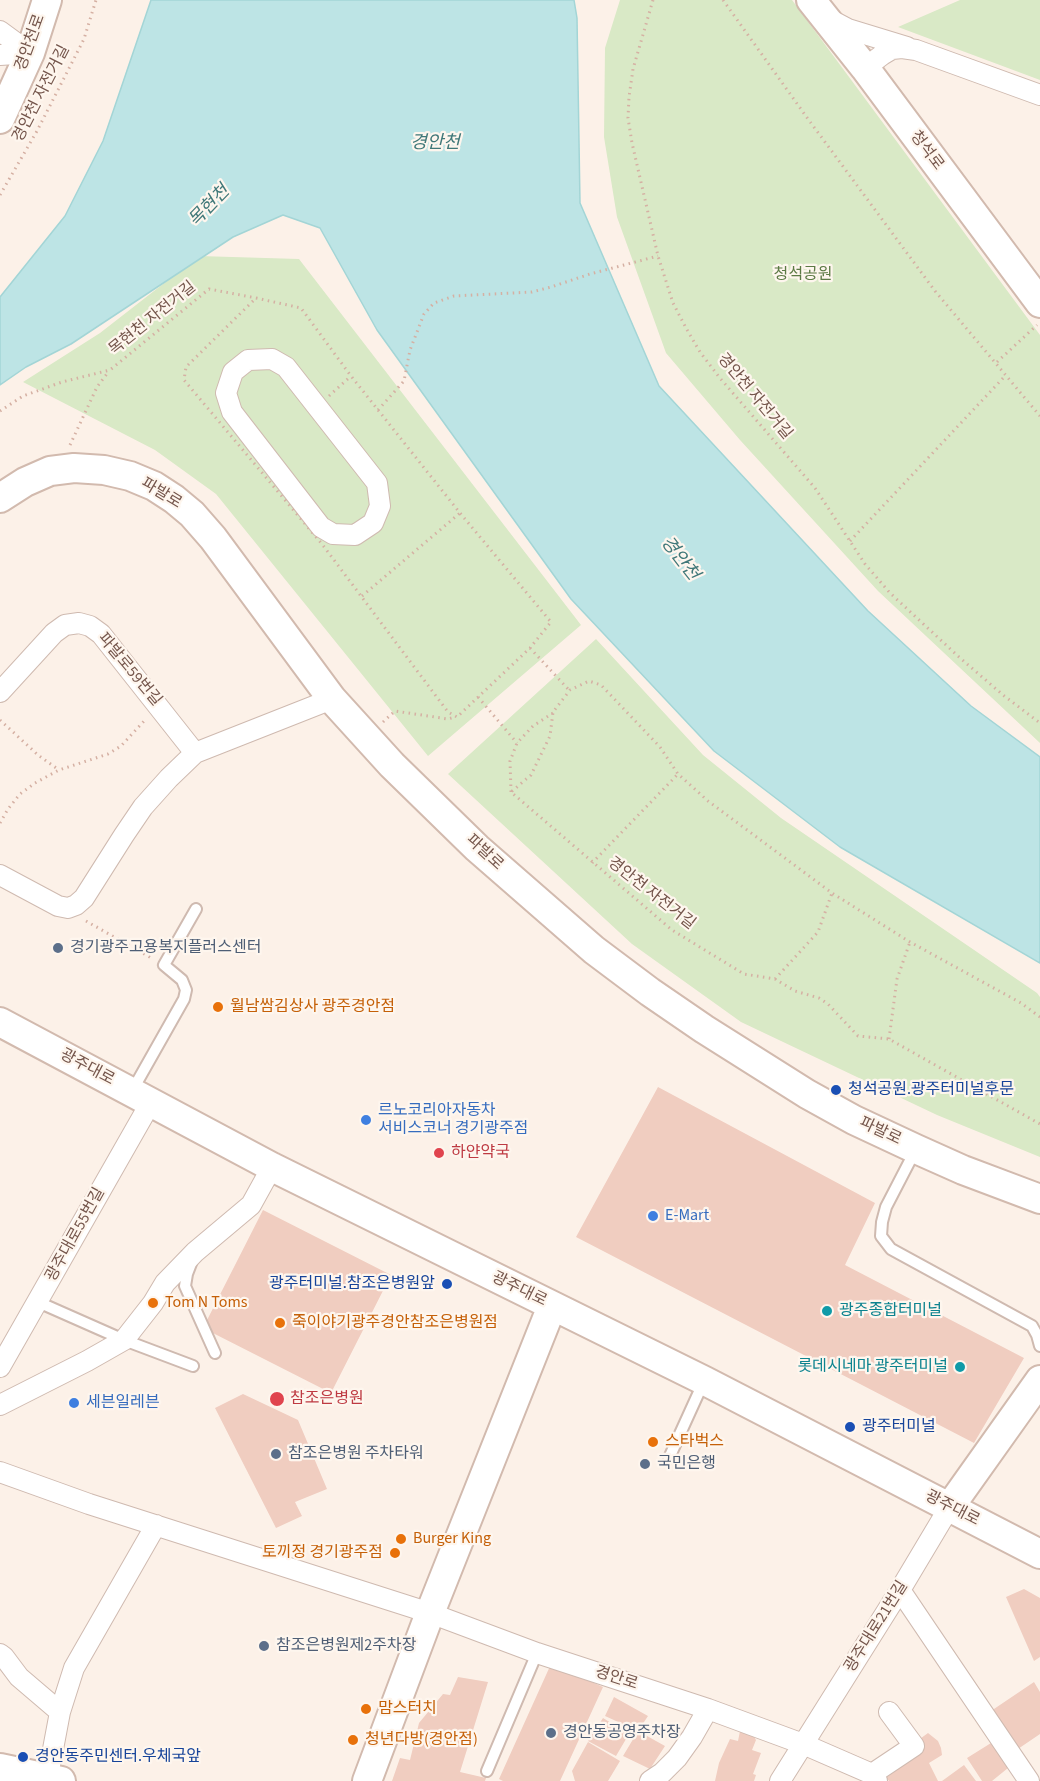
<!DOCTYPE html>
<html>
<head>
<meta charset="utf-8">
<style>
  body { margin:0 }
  canvas { display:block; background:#fcf1e8 }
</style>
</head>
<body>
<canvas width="1040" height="1781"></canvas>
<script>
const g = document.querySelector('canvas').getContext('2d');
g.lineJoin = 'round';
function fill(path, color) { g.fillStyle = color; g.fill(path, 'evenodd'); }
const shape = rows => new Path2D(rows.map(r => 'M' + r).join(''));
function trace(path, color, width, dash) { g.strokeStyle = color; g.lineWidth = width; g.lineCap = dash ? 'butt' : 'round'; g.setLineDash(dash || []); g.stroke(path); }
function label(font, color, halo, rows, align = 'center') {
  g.font = font + ' "Source Sans 3","Noto Sans KR",sans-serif'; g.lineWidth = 4.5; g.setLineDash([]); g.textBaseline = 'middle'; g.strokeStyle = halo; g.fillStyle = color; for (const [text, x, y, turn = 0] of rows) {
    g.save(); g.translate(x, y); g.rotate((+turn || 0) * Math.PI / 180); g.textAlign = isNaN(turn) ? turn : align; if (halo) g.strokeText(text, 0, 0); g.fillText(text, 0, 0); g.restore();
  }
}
const green = shape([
  [620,0,792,0,1040,335,1040,743,878,591,740,440,666,353,617,217,604,137,605,48],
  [960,0,1040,0,1040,80,898,27],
  [199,256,299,259,581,625,428,756,216,494,155,450,23,382,100,333],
  [596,639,703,755,781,818,1037,993,1040,997,1040,1157,937,1115,741,1022,632,944,448,774]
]);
const water = shape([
  [151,0,574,0,577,18,580,203,659,386,868,611,971,706,1040,757,1040,963,840,847,714,751,571,599,377,330,320,228,283,215,233,237,71,344,26,367,0,385,0,297,65,216,103,141,151,0]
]);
const building = shape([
  [658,1087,875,1203,845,1265,1024,1358,974,1443,576,1237],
  [263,1210,391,1275,331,1393,203,1328],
  [243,1394,298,1420,327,1489,295,1502,302,1516,276,1528,215,1408],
  [1024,1589,1040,1598,1040,1657,1034,1661,1006,1597],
  [551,1664,603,1687,560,1781,503,1781,499,1779],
  [458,1677,488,1682,460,1772,486,1778,485,1781,392,1781,400,1758,410,1760,419,1723,443,1694,450,1695],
  [1034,1682,1040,1692,1040,1734,1015,1751,991,1711],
  [614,1697,648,1716,638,1731,605,1716],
  [603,1718,629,1734,616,1756,588,1741],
  [638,1731,665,1746,650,1769,623,1756],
  [740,1731,753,1735,756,1740,752,1750,761,1753,753,1774,756,1775,754,1781,715,1781,719,1763,730,1739,738,1741],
  [928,1733,938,1741,941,1748,942,1755,929,1763,938,1781,889,1781,883,1773,886,1764],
  [588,1742,620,1761,608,1781,575,1781,572,1771],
  [991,1743,1008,1768,992,1781,982,1781,967,1758],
  [964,1765,976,1781,942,1781]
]);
const path = shape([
  [653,0,633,69,629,97,628,118,632,143,658,256,673,303,686,328,700,352,719,377,815,488,865,564,890,593,959,657,1003,695,1040,723],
  [723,0,808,119,935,291,1040,416],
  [0,195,37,131,84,39,96,0],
  [256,298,301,308,351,376,460,513,551,622,530,648,457,717,448,712,322,544,184,380,186,367,256,298],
  [997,362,1037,325],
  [329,396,351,376],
  [378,410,404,381,410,350,424,314,434,303,454,296,532,292,551,287,590,274,658,256],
  [0,411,23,396,62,382,110,370,209,289,256,298],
  [70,445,97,387,109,371],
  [850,541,1006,375],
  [362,596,460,513],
  [530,648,569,690],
  [478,697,517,743],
  [0,720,38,755,59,770],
  [383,722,395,711,448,719,455,717],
  [511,792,510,761,517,743,533,726,553,713],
  [0,823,8,809,20,794,35,783,59,770,108,754,121,746,145,720],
  [592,863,678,774],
  [86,921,153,959],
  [775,979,818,932,832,893],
  [1040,1017,1021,1003,910,942,832,893,708,801,678,774,660,747,601,685,589,681,570,690,553,712,550,736,531,775,511,792,672,930,744,974,775,979,795,991,819,998,828,1004,858,1036,889,1039,1040,1124],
  [889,1039,897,979,910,942]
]);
const lane = shape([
  [132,1091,184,999,186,990,182,980,164,965,196,909],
  [916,1149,886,1207,882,1222,881,1236,891,1249,1032,1326,1037,1335,1040,1346],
  [192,1261,187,1274,185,1286,215,1353],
  [38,1302,124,1340,193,1366],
  [669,1458,704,1381],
  [487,1771,537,1653]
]);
const street = shape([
  [831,20,848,29,907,47],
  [0,31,30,53],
  [0,55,30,53],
  [865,68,882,55,892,49,902,48,916,50,1040,95],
  [272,359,286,367,377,483,380,506,373,523,355,535,333,534,321,527,232,412,226,393,233,372,248,360,272,359],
  [0,692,54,633,65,625,79,623,90,626,101,634,195,753],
  [0,875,58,906,68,908,76,905,84,898,124,835,143,807,169,778,195,753,332,699],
  [0,1367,151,1102],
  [0,1405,87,1361,124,1340,153,1303,165,1283,195,1252,251,1205,272,1167],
  [0,1472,89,1504,430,1613,537,1653,708,1709,803,1744,872,1774,877,1781],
  [900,1590,1029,1781],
  [0,1654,4,1657,19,1677,60,1712],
  [872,1774,914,1746,889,1712],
  [47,1781,60,1712,74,1668,156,1525],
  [650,1781,662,1773,677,1758,692,1737,708,1709],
  [780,1781,900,1590,949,1508]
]);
const secondary = shape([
  [811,0,865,68,1040,303],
  [0,119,30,53,47,0],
  [0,498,25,482,50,471,74,468,104,470,130,476,154,486,174,499,192,514,213,538,332,699,392,765,477,848,594,950,650,992,704,1029,807,1094,854,1120,916,1149,963,1170,1040,1199],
  [0,1022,272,1167,705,1381,1040,1554],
  [949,1508,1040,1380],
  [0,1768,61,1781],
  [367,1781,430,1613,552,1306]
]);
const markers = [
  [58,948,6,"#5c6f8a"],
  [218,1007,6,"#e8710a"],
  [836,1090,6,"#1a4fb4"],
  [366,1120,6,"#3f7fe0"],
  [439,1153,6,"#e0444e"],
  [653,1216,6,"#3f7fe0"],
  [447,1284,6,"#1a4fb4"],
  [153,1303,6,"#e8710a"],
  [827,1311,6,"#0f9aa8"],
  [280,1323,6,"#e8710a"],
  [960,1367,6,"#0f9aa8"],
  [277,1399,8,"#e0444e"],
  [74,1403,6,"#3f7fe0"],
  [850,1427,6,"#1a4fb4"],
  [653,1442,6,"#e8710a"],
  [276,1454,6,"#5c6f8a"],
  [645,1464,6,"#5c6f8a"],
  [401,1539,6,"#e8710a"],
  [395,1553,6,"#e8710a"],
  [264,1646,6,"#5c6f8a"],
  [366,1709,6,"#e8710a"],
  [551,1733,6,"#5c6f8a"],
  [353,1740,6,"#e8710a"],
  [23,1757,6,"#1a4fb4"]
];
const streetNames = [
  ["경안천로",31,43,-70],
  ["경안천 자전거길",42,94,-63],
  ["청석로",926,151,53],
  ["목현천 자전거길",153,319,-39],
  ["경안천 자전거길",754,397,50],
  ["파발로",161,494,31],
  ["파발로59번길",129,670,50],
  ["파발로",484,853,43],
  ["경안천 자전거길",651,894,38],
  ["광주대로",87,1068,28],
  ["파발로",880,1132,25],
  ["광주대로55번길",76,1235,-61],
  ["광주대로",519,1290,26],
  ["광주대로",952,1509,27],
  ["광주대로21번길",877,1627,-58],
  ["경안로",616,1679,18]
];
const parkNames = [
  ["청석공원",803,275]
];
const serviceNames = [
  ["경기광주고용복지플러스센터",70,948],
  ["참조은병원 주차타워",288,1454],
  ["국민은행",657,1464],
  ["참조은병원제2주차장",276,1646],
  ["경안동공영주차장",563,1733]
];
const foodNames = [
  ["월남쌈김상사 광주경안점",230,1007],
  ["Tom N Toms",165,1303],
  ["죽이야기광주경안참조은병원점",292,1323],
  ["스타벅스",665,1442],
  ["Burger King",413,1539],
  ["토끼정 경기광주점",383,1553,"right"],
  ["맘스터치",378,1709],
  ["청년다방(경안점)",365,1740]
];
const transitNames = [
  ["청석공원.광주터미널후문",848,1090],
  ["광주터미널.참조은병원앞",435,1284,"right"],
  ["광주터미널",862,1427],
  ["경안동주민센터.우체국앞",35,1757]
];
const shopNames = [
  ["르노코리아자동차",378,1111],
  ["서비스코너 경기광주점",378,1129],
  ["E-Mart",665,1216],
  ["세븐일레븐",86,1403]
];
const healthNames = [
  ["하얀약국",451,1153],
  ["참조은병원",290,1399]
];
const cultureNames = [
  ["광주종합터미널",839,1311],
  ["롯데시네마 광주터미널",948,1367,"right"]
];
const waterNames = [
  ["경안천",435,144],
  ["목현천",210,207,-46],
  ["경안천",679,559,52]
];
fill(green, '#d9e9c6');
fill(water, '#bde4e5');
trace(water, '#a3d5d6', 1.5);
fill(building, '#f0cdc0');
trace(lane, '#cfbab0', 14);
trace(street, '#cfbab0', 22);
trace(secondary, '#d2baae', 32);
trace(path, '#d5b0a3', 3, [1.5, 4.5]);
trace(lane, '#fff', 10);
trace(street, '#fff', 20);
trace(secondary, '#fff', 28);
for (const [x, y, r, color] of markers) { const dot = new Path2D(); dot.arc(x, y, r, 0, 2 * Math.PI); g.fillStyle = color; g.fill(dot); trace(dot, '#fef6ee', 2); }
label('16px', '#75564c', '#fef6ee', streetNames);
label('16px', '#5c7a44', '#fef6ee', parkNames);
label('16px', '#4e5e75', '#fef6ee', serviceNames, 'left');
label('16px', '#c56008', '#fef6ee', foodNames, 'left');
label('16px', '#164399', '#fef6ee', transitNames, 'left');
label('16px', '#366cbe', '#fef6ee', shopNames, 'left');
label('16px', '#be3a42', '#fef6ee', healthNames, 'left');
label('16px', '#0d838f', '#fef6ee', cultureNames, 'left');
label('italic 18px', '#407879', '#fef6ee', waterNames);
</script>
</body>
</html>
